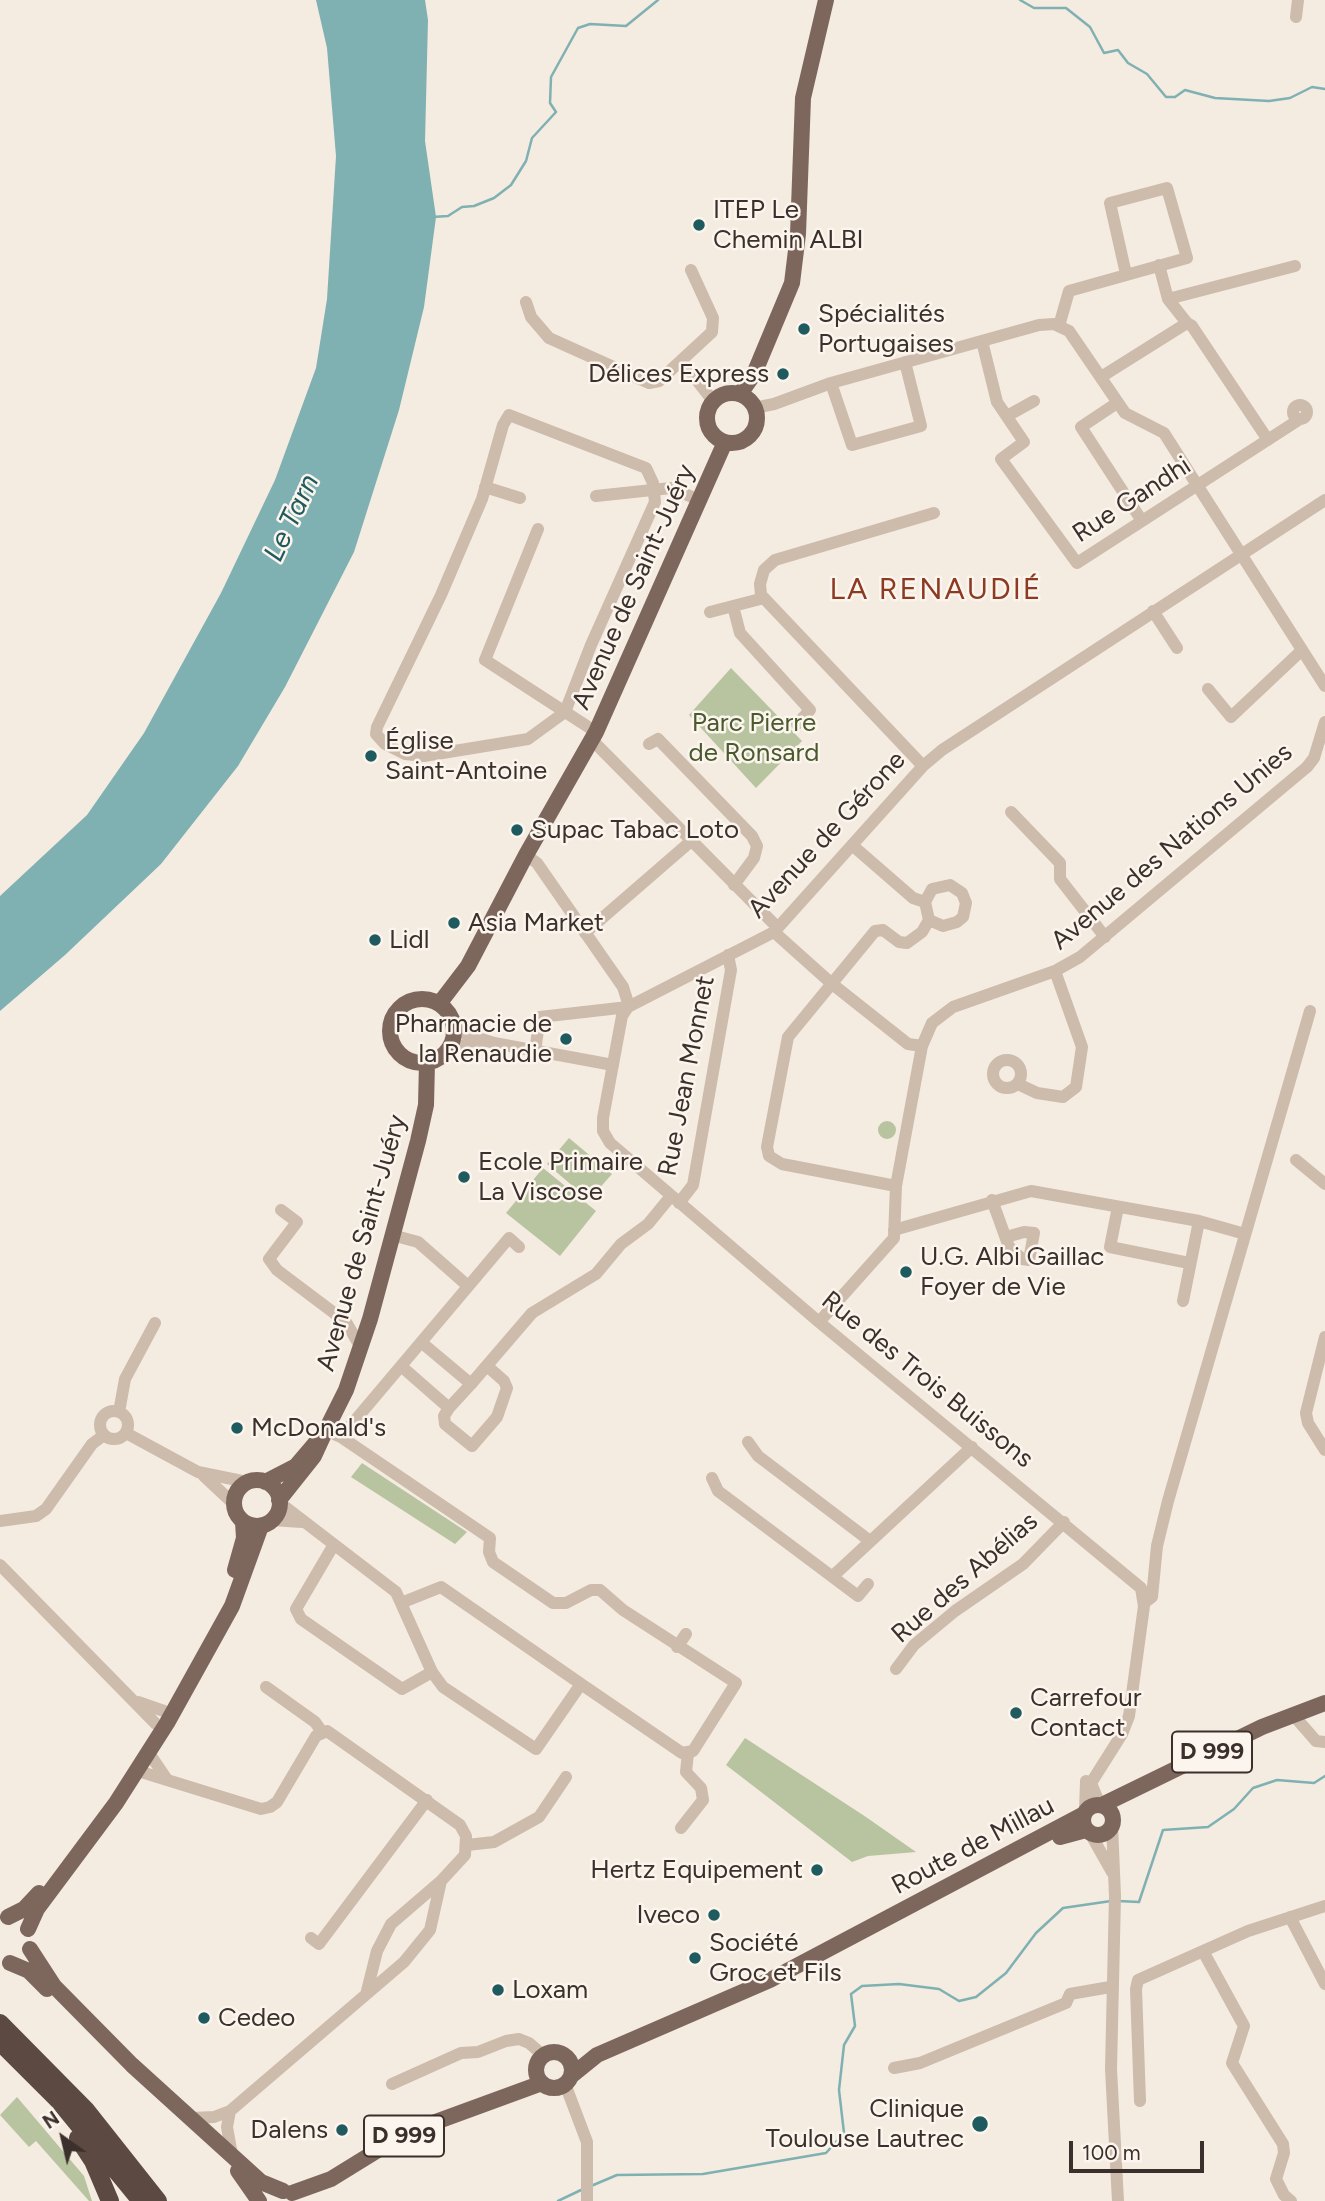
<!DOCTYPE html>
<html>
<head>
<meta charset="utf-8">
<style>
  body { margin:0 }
  #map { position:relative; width:1325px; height:2201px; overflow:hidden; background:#f4ebe1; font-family:Figtree,sans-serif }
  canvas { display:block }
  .north { position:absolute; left:28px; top:2103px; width:70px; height:70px; -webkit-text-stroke:5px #fbf5ee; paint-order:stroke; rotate:326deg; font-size:19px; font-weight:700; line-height:28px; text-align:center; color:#3b302b }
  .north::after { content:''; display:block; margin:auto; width:24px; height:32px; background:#3b302b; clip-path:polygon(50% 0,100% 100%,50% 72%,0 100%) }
  .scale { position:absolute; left:1069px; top:2141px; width:135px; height:32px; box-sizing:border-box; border:4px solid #3b302b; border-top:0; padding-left:9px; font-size:21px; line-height:24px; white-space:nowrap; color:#3b302b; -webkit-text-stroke:5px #fbf5ee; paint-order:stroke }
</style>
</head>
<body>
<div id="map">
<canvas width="1325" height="2201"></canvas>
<div class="north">N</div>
<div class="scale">100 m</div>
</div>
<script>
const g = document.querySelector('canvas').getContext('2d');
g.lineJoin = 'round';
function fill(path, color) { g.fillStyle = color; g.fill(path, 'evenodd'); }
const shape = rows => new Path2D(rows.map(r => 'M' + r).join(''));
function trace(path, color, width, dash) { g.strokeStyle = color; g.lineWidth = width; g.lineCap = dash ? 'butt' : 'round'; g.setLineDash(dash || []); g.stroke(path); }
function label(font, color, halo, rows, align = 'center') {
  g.font = font + ' Figtree,sans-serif'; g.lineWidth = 5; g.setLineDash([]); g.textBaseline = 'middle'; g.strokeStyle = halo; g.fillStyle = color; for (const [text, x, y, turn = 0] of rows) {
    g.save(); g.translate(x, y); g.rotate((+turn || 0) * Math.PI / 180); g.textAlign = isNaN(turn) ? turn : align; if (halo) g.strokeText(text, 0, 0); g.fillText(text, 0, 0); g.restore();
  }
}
const green = shape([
  [731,668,802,741,756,788,689,715],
  '878 1130a9 9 0 1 1 18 0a9 9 0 1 1-18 0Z',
  [569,1138,612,1174,589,1200,547,1164],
  [543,1168,596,1211,560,1256,506,1213],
  [362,1463,467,1532,455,1544,351,1477],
  [745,1738,866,1817,916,1852,868,1856,852,1862,726,1765],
  [17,2097,84,2176,92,2201,89,2201,36,2141,29,2147,0,2115]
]);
const water = shape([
  [316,0,425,0,428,20,425,141,436,217,424,307,399,410,354,552,285,687,238,766,161,864,65,955,0,1011,0,896,87,815,144,733,221,593,275,480,316,368,327,299,336,156,327,48]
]);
const stream = shape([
  [1020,0,1034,8,1066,8,1090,27,1104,53,1118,50,1128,63,1147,74,1166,97,1175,97,1185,90,1215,98,1269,101,1290,98,1312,87,1325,89],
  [432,217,448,216,462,207,474,206,494,198,511,185,526,161,532,138,556,112,550,103,551,77,578,28,590,24,626,26,658,0],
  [1118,1901,1139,1902,1163,1830,1208,1827,1234,1809,1253,1788,1277,1780,1314,1783,1325,1776],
  [591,2186,617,2175,703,2174,826,2153,844,2133,839,2090,844,2045,855,2026,851,1994,862,1986,899,1984,939,1989,959,2001,976,1997,1006,1973,1036,1933,1063,1908,1111,1901],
  [558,2201,581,2190]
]);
const minor = shape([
  [1296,17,1298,0],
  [1159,265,1168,299,1187,323],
  [1168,299,1295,266],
  [526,302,531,317,549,338,649,383,659,381,712,332,713,318,691,270],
  [1059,326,1069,291,1187,258,1167,188,1110,203,1126,274],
  [982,341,997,402,1024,442,1001,459,1077,563,1300,419],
  [682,361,713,401],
  [1101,377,1187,323,1192,326,1268,440],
  [831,383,852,445,921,426,905,362],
  [1117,403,1081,427,1142,521],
  '1293 412a7 7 0 1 1 14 0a7 7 0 1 1-14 0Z',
  [754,408,774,404,831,383,1039,325,1054,324,1069,331,1125,413,1164,433,1325,686],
  [509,415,646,468,653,483,655,502,591,645,565,712,528,739,424,756,405,754,385,744,376,734,377,727,441,595,482,499,503,425,509,415],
  [1007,416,1034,401],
  [485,487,520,498],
  [596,496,671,488,699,500],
  [538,529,485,660,596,732],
  [733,606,740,633,810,710,797,724],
  [1153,611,1177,648],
  [710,612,764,598],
  [1208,689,1231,717,1301,651],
  [592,740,778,928],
  [649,744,658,739,752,836,757,846,754,858,734,885],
  [923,766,761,595,760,584,764,570,775,560,934,513],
  [1011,812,1060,863,1060,879,1105,937],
  [852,845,913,898,925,902,929,920,922,932,907,943,899,942,883,930,875,931,788,1037,767,1147,769,1156,782,1164,896,1186],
  [526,855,537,863,623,987,629,1006],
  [925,902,932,889,950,885,962,893,966,903,963,917,957,922,943,926,929,920],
  [774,932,831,983,908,1044,922,1046],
  [585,933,690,842],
  [628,1007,622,1016,603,1118,603,1131,610,1143,819,1322,1141,1588,1144,1606,1129,1716,1122,1734,1091,1783,1100,1805],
  [454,1026,466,1034,494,1043,613,1065],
  [535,1051,540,1017,628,1007,774,932,923,766,942,750,1325,500],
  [444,1055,472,1041,483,1042],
  '993 1074a14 14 0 1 1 28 0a14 14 0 1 1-28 0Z',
  [1018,1084,1037,1093,1063,1097,1076,1087,1082,1047,1055,971],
  [1296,1160,1325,1184],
  [992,1200,1009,1247,1022,1259,1029,1260,1034,1233,1024,1232,1006,1237],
  [679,1203,693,1185,731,970,728,955],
  [1118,1207,1110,1247,1189,1263],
  [281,1210,297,1222,269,1259,277,1270,346,1322,357,1341,363,1344],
  [894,1230,1031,1191,1199,1221,1245,1234],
  [392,1235,418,1242,468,1286],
  [1183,1301,1199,1221],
  [819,1322,894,1238,896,1186,922,1046,932,1023,953,1007,1055,971,1080,957,1307,767,1314,758,1325,722],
  [1325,1337,1306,1413,1308,1423,1325,1450],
  [421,1342,471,1384,532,1313,596,1274,621,1244,648,1224,671,1196],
  [401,1366,449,1408,444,1416,445,1424,472,1446,497,1417,507,1388,504,1381,487,1366],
  [449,1408,471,1384],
  '100 1425a14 14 0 1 1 28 0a14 14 0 1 1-28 0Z',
  [119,1412,125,1379,155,1323],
  [126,1433,198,1472,247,1482],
  [336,1435,341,1437,509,1238,519,1247],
  [341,1437,490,1538,489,1552,493,1562,553,1603,566,1603,591,1590,600,1590,623,1610,736,1683,693,1751,682,1753,581,1684],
  [748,1442,758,1456,870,1541],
  [204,1476,235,1505],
  [712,1478,718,1491,858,1596,868,1584],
  [280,1503,396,1592,432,1672,443,1687,536,1749,581,1684,441,1587,401,1603],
  [272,1520,302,1522],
  [0,1521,36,1516,46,1509,92,1444,104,1435],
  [333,1546,296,1609,301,1619,402,1689,432,1672],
  [0,1565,156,1724],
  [833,1576,972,1447],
  [1144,1603,1152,1597,1157,1546,1168,1501,1310,1011],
  [677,1647,686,1634],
  [896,1669,914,1645,955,1611,1023,1564,1064,1522],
  [266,1687,315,1722,322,1732],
  [138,1702,164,1711],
  [1296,1718,1316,1741,1325,1742],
  [149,1753,166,1778],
  [138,1771,261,1809,270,1807,277,1802,316,1736,327,1731,460,1825,466,1836,465,1855,441,1881,391,1924,377,1951,367,1991],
  [1085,1811,1086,1781],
  [1112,1825,1115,1896,1111,2069,1118,2201],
  [681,1828,703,1800,701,1788,686,1772,688,1753],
  [1090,1833,1112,1872],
  [467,1845,494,1842,539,1817,566,1777],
  [1290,1917,1325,1984],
  [311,1938,319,1944,427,1800],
  [1204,1953,1244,2026,1232,2063,1283,2144,1284,2153,1276,2179,1284,2195,1291,2201],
  [894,2068,920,2063,1066,2003,1070,1994,1110,1987],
  [392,2084,461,2053,478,2052,506,2041,519,2039,529,2043,544,2056],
  [565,2084,587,2142,587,2201],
  [1140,2101,1136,1989,1138,1980,1248,1931,1325,1906],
  [230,2111,227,2127,232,2155],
  [193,2118,214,2117,230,2111,404,1962,430,1930,441,1881]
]);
const major = shape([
  '707 418a25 25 0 1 1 50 0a25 25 0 1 1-50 0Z',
  [740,394,754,374,792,283,798,234,803,98,826,0],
  '390 1031a32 32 0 1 1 64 0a32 32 0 1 1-64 0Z',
  [439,1004,468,966,526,855,596,732,725,442],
  [325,1432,346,1390,370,1319,418,1141,426,1105,427,1063],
  '234 1503a23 23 0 1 1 46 0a23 23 0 1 1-46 0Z',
  [265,1482,296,1466,325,1432,314,1456,279,1500],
  [235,1570,244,1538,243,1522],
  [1102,1805,1262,1727,1325,1703],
  '1083 1820a15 15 0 1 1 30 0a15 15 0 1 1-30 0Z',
  [1060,1837,1086,1830],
  [8,1917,24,1909,39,1893],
  [28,1929,37,1909,116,1803,167,1723,232,1606,261,1526],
  [30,1949,54,1986,132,2065,261,2182,283,2191],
  [10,1963,29,1971,47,1989],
  '536 2070a18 18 0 1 1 36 0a18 18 0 1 1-36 0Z',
  [571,2076,597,2055,770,1980,1084,1814],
  [238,2171,259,2201],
  [292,2193,331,2179,391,2142,430,2124,542,2083]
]);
const highway = shape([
  [0,2023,86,2110,158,2201],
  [0,2042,59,2101,141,2201],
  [78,2138,93,2161,110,2201]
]);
const markers = [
  [699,225,7,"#1f5a5e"],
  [804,329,7,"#1f5a5e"],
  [783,374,7,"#1f5a5e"],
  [371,756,7,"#1f5a5e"],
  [517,830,7,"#1f5a5e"],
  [454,923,7,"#1f5a5e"],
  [375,940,7,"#1f5a5e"],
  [566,1039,7,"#1f5a5e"],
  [464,1177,7,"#1f5a5e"],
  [906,1272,7,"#1f5a5e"],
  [237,1428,7,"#1f5a5e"],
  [1016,1713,7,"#1f5a5e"],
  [817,1870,7,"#1f5a5e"],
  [714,1915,7,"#1f5a5e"],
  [695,1958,7,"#1f5a5e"],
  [498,1990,7,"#1f5a5e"],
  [204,2018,7,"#1f5a5e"],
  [980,2124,9,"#1f5a5e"],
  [342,2130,7,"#1f5a5e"]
];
const shields = [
  [1212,1752,80],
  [404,2136,80]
];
const shieldNames = [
  ["D 999",1212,1752],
  ["D 999",404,2136]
];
const poiNames = [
  ["ITEP Le",713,210],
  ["Chemin ALBI",713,240],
  ["Spécialités",818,314],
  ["Portugaises",818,344],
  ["Délices Express",769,374,"right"],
  ["Église",385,741],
  ["Saint-Antoine",385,771],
  ["Supac Tabac Loto",531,830],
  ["Asia Market",468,923],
  ["Lidl",389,940],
  ["Pharmacie de",552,1024,"right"],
  ["la Renaudie",552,1054,"right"],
  ["Ecole Primaire",478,1162],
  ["La Viscose",478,1192],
  ["U.G. Albi Gaillac",920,1257],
  ["Foyer de Vie",920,1287],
  ["McDonald's",251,1428],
  ["Carrefour",1030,1698],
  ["Contact",1030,1728],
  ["Hertz Equipement",803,1870,"right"],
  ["Iveco",700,1915,"right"],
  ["Société",709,1943],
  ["Groc et Fils",709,1973],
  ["Loxam",512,1990],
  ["Cedeo",218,2018],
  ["Clinique",964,2109,"right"],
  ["Toulouse Lautrec",964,2139,"right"],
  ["Dalens",328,2130,"right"]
];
const streetNames = [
  ["Rue Gandhi",1132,500,-33],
  ["Avenue de Saint-Juéry",634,587,-66],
  ["Avenue de Gérone",827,835,-47],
  ["Avenue des Nations Unies",1172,847,-40],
  ["Rue Jean Monnet",687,1076,-79],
  ["Avenue de Saint-Juéry",362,1243,-74],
  ["Rue des Trois Buissons",927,1380,39],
  ["Rue des Abélias",965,1578,-41],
  ["Route de Millau",973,1846,-28]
];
const parkNames = [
  ["Parc Pierre",754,723],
  ["de Ronsard",754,753]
];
const waterNames = [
  ["Le Tarn",292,518,-65]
];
const quarterNames = [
  ["LA RENAUDIÉ",936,590]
];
fill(green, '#b8c4a0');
fill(water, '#7fb0b2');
trace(stream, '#7fb0b2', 2.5);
trace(minor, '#cdbbac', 12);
trace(major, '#7d675c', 16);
trace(highway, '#5c4a42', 18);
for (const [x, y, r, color] of markers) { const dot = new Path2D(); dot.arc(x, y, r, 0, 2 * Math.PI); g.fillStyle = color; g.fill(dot); trace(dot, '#fbf5ee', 2.5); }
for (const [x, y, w] of shields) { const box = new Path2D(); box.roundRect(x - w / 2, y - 20.5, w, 41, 5); g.fillStyle = '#fbf5ee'; g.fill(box); trace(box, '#3b302b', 2); }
label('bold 24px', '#3b302b', null, shieldNames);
label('26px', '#3b302b', '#fbf5ee', poiNames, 'left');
label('26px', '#3b302b', '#fbf5ee', streetNames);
label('26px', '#4a5a2e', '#fbf5ee', parkNames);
label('italic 28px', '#1f5a5e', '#fbf5ee', waterNames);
g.letterSpacing = '2px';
label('30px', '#8c3b22', '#fbf5ee', quarterNames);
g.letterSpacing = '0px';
</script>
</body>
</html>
